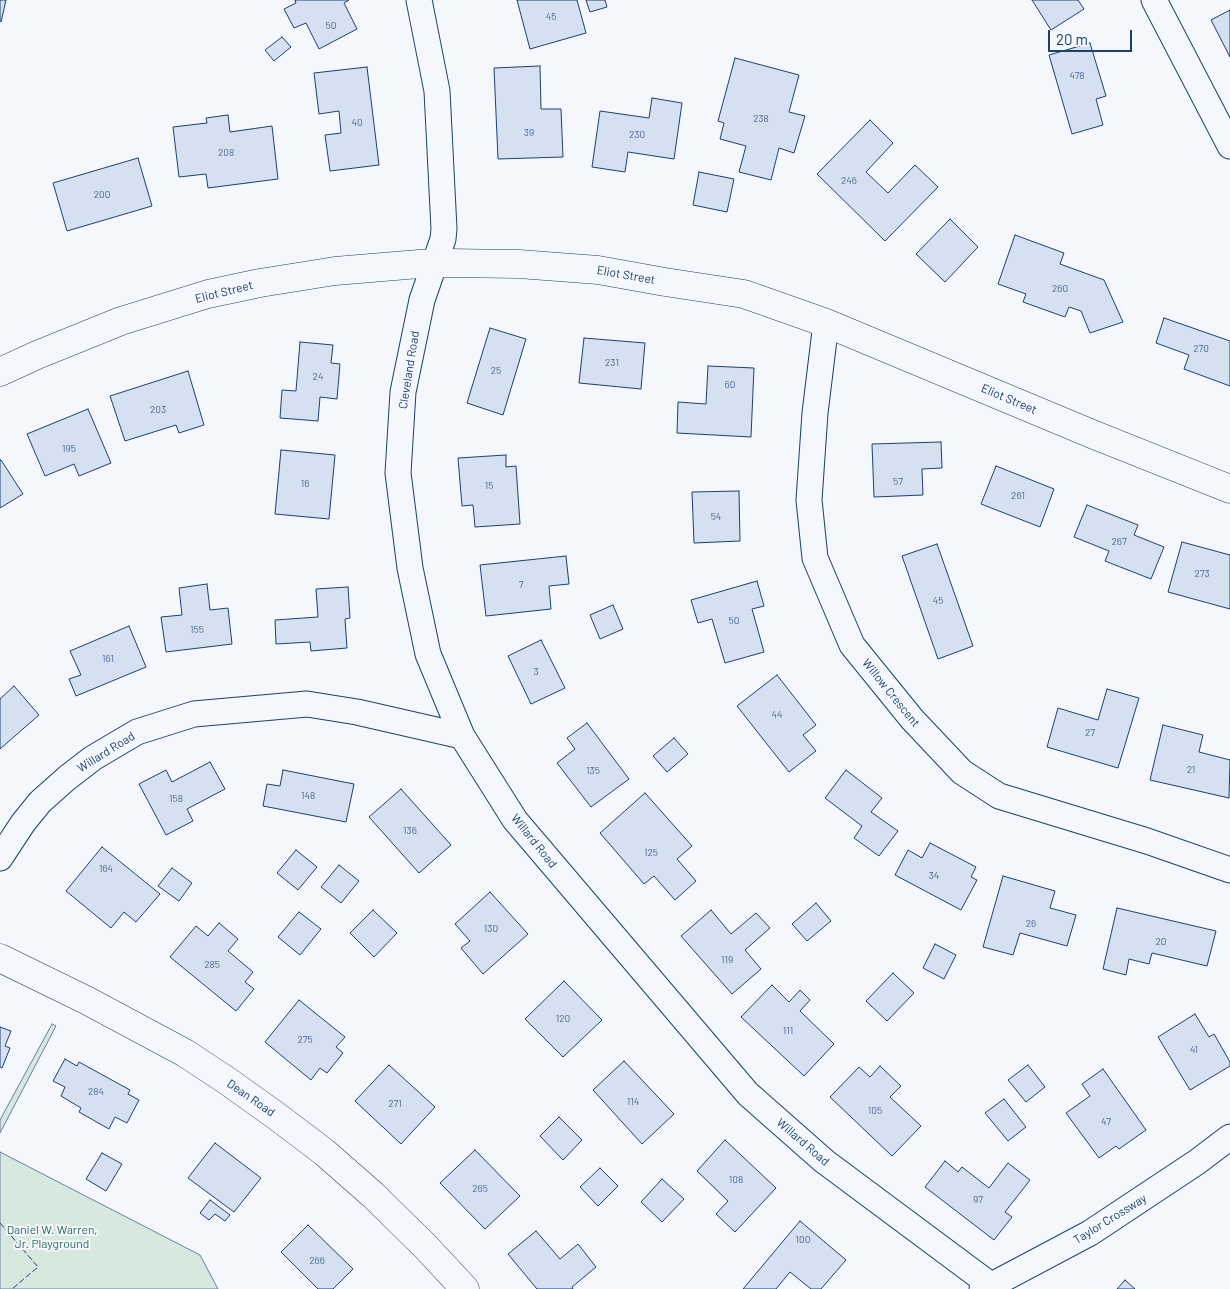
<!DOCTYPE html>
<html>
<head>
<meta charset="utf-8">
<style>
  body { margin:0 }
  #map { position:relative; width:1230px; height:1289px; overflow:hidden; background:#f4f7fb; font-family:Barlow,sans-serif }
  canvas { display:block }
  .scale { position:absolute; left:1048px; top:30px; width:84px; height:22px; box-sizing:border-box; border:2px solid #1d3f73; border-top:0; padding-left:6px; font-size:15px; line-height:18px; white-space:nowrap; color:#1d3f73; -webkit-text-stroke:4px #f4f7fb; paint-order:stroke }
</style>
</head>
<body>
<div id="map">
<canvas width="1230" height="1289"></canvas>
<div class="scale">20 m</div>
</div>
<script>
const g = document.querySelector('canvas').getContext('2d');
g.lineJoin = 'round';
function fill(path, color) { g.fillStyle = color; g.fill(path, 'evenodd'); }
const shape = rows => new Path2D(rows.map(r => 'M' + r).join(''));
function trace(path, color, width, dash) { g.strokeStyle = color; g.lineWidth = width; g.lineCap = dash ? 'butt' : 'round'; g.setLineDash(dash || []); g.stroke(path); }
function label(font, color, halo, rows, align = 'center') {
  g.font = font + ' Barlow,sans-serif'; g.lineWidth = 4; g.setLineDash([]); g.textBaseline = 'middle'; g.strokeStyle = halo; g.fillStyle = color; for (const [text, x, y, turn = 0] of rows) {
    g.save(); g.translate(x, y); g.rotate((+turn || 0) * Math.PI / 180); g.textAlign = isNaN(turn) ? turn : align; if (halo) g.strokeText(text, 0, 0); g.fillText(text, 0, 0); g.restore();
  }
}
const green = shape([
  [52,1024,56,1026,0,1133,0,1120,52,1024],
  [0,1152,200,1255,218,1289,0,1289,0,1152]
]);
const building = shape([
  [0,0,6,0,1,22,0,21,0,0],
  [295,0,349,0,344,3,357,29,319,49,306,23,294,28,284,9,296,3,295,0],
  [517,0,577,0,586,33,530,49,517,0],
  [586,0,605,0,607,7,590,12,586,0],
  [1032,0,1078,0,1084,9,1051,30,1032,0],
  [1230,10,1230,57,1211,20,1230,10],
  [282,37,291,47,274,61,265,50,282,37],
  [1090,43,1106,96,1096,99,1103,125,1072,134,1049,55,1090,43],
  [735,58,799,75,789,112,805,116,794,153,779,148,771,180,739,172,746,146,720,139,724,123,718,121,735,58],
  [540,66,541,109,561,109,563,157,498,159,494,68,540,66],
  [367,67,379,165,330,171,325,135,341,133,339,111,319,114,314,73,367,67],
  [652,98,682,103,674,159,628,152,625,172,592,167,600,111,649,118,652,98],
  [228,115,230,132,272,126,278,179,208,188,206,174,179,177,173,127,207,123,206,118,228,115],
  [870,120,893,143,866,172,888,193,915,165,938,187,885,241,817,174,870,120],
  [138,158,152,206,67,231,53,183,138,158],
  [699,172,734,179,727,212,693,205,699,172],
  [950,219,978,247,945,282,916,254,950,219],
  [1015,235,1064,253,1060,264,1104,280,1123,322,1090,333,1081,311,1069,307,1065,317,1023,302,1026,294,998,284,1015,235],
  [1164,318,1230,341,1230,386,1184,369,1189,355,1156,343,1164,318],
  [490,328,526,339,503,415,467,403,490,328],
  [584,338,645,343,641,389,579,383,584,338],
  [300,342,333,345,331,363,340,364,337,399,320,397,318,421,280,418,282,390,296,391,300,342],
  [708,366,754,368,751,437,677,433,678,402,706,404,708,366],
  [188,371,204,425,179,433,176,425,125,441,110,396,188,371],
  [88,409,111,463,79,476,74,464,45,476,27,434,88,409],
  [941,442,942,468,922,469,923,495,874,497,872,444,941,442],
  [281,450,335,455,329,519,275,514,281,450],
  [506,455,506,467,516,466,520,524,475,527,473,505,462,506,458,458,506,455],
  [0,460,1,460,23,494,0,508,0,460],
  [996,466,1054,489,1040,527,981,504,996,466],
  [739,491,740,541,694,543,692,492,739,491],
  [1087,505,1138,525,1134,535,1164,547,1151,579,1105,561,1109,551,1074,537,1087,505],
  [1182,542,1230,555,1230,609,1168,592,1182,542],
  [937,544,973,646,938,659,902,556,937,544],
  [566,556,569,584,549,586,551,609,486,616,480,565,566,556],
  [757,581,764,606,752,609,764,652,725,663,712,619,698,623,691,600,757,581],
  [207,584,210,610,228,608,232,644,166,652,161,617,182,615,179,588,207,584],
  [348,587,350,618,345,619,347,648,311,651,310,642,276,644,275,620,318,617,316,589,348,587],
  [613,605,623,629,600,639,590,615,613,605],
  [129,626,146,667,76,696,69,679,81,675,70,651,129,626],
  [541,640,565,688,531,704,508,656,541,640],
  [777,675,816,725,803,735,816,751,789,772,737,706,777,675],
  [14,686,39,715,0,749,0,699,14,686],
  [1107,689,1139,698,1118,768,1047,747,1058,708,1098,720,1107,689],
  [587,723,629,779,591,807,557,763,575,749,567,738,587,723],
  [1163,725,1203,735,1199,752,1230,760,1229,798,1150,780,1163,725],
  [674,738,688,754,667,772,653,756,674,738],
  [210,762,225,789,187,809,193,821,166,835,139,784,166,770,172,782,210,762],
  [283,770,354,784,346,822,263,806,267,784,280,786,283,770],
  [846,770,882,798,871,812,898,831,879,856,854,838,862,826,825,798,846,770],
  [401,789,451,845,419,873,369,817,401,789],
  [645,793,692,846,677,859,696,881,675,900,654,876,644,884,600,833,645,793],
  [930,843,976,867,971,877,977,880,961,910,895,875,908,850,922,858,930,843],
  [102,847,160,894,136,922,124,912,111,928,66,891,102,847],
  [296,850,317,867,298,890,277,873,296,850],
  [339,865,359,881,341,903,321,887,339,865],
  [172,868,192,883,179,901,158,886,172,868],
  [1003,876,1055,891,1050,908,1076,915,1067,946,1020,933,1013,955,983,947,1003,876],
  [490,892,528,934,483,974,461,948,470,941,455,924,490,892],
  [816,903,831,921,807,941,792,924,816,903],
  [1117,908,1216,931,1207,966,1152,953,1149,964,1129,959,1126,975,1103,969,1117,908],
  [373,910,397,933,374,957,350,933,373,910],
  [711,910,731,934,756,913,770,928,745,950,761,969,732,994,681,936,711,910],
  [299,912,321,929,300,955,278,937,299,912],
  [219,923,238,939,228,951,253,972,245,982,254,989,236,1011,170,957,196,926,208,936,219,923],
  [935,944,956,955,944,979,923,968,935,944],
  [893,973,914,993,887,1021,866,1001,893,973],
  [564,981,602,1020,563,1057,525,1019,564,981],
  [772,985,789,1002,800,990,810,1000,800,1011,834,1044,804,1076,741,1017,772,985],
  [299,1000,345,1037,336,1047,343,1053,327,1073,320,1068,311,1080,265,1042,299,1000],
  [1195,1014,1209,1037,1214,1034,1230,1062,1230,1066,1190,1090,1158,1037,1195,1014],
  [0,1027,11,1031,5,1046,10,1048,2,1068,0,1067,0,1027],
  [65,1059,77,1066,79,1062,130,1090,128,1094,139,1100,127,1123,115,1117,109,1129,79,1112,81,1108,61,1096,65,1087,53,1081,65,1059],
  [624,1061,674,1114,642,1144,593,1090,624,1061],
  [389,1065,435,1107,401,1144,355,1101,389,1065],
  [1028,1065,1045,1087,1026,1102,1008,1080,1028,1065],
  [880,1066,901,1086,890,1097,921,1126,892,1156,830,1097,859,1067,870,1077,880,1066],
  [1103,1069,1146,1130,1119,1149,1116,1146,1099,1158,1066,1113,1090,1096,1082,1084,1103,1069],
  [1004,1099,1026,1127,1008,1141,985,1113,1004,1099],
  [559,1117,582,1140,563,1160,540,1136,559,1117],
  [725,1140,776,1188,735,1232,716,1214,728,1201,697,1171,725,1140],
  [215,1143,261,1178,234,1212,188,1178,215,1143],
  [475,1150,520,1196,485,1229,440,1183,475,1150],
  [102,1153,122,1164,106,1191,86,1179,102,1153],
  [945,1161,958,1172,962,1167,989,1188,1008,1163,1030,1180,1005,1212,1012,1217,994,1240,925,1187,945,1161],
  [600,1168,618,1186,598,1206,580,1187,600,1168],
  [662,1179,684,1199,662,1222,641,1202,662,1179],
  [210,1200,230,1215,225,1221,215,1214,209,1220,200,1213,210,1200],
  [800,1221,846,1260,821,1289,811,1289,790,1272,776,1289,743,1289,800,1221],
  [308,1225,353,1269,333,1289,318,1289,281,1252,308,1225],
  [536,1231,560,1259,578,1244,596,1267,572,1287,573,1289,537,1289,508,1254,536,1231],
  [1125,1280,1135,1289,1117,1289,1125,1280]
]);
const minor = shape([
  [419,0,437,91,444,229,443,239,422,300,403,392,398,473,410,568,428,654,462,736],
  [1154,0,1230,146],
  [826,323,815,413,809,500,815,558,852,645,912,719,962,772,999,796,1147,841,1230,870],
  [0,858,23,823,40,802,67,778,93,758,137,732,194,714,307,704,357,712,462,736,515,820,748,1094,824,1161,996,1289],
  [982,1289,992,1285,1090,1233,1197,1162,1230,1137]
]);
const tertiary = shape([
  [0,372,37,355,121,321,208,294,260,283,335,271,419,264,448,263,519,264,598,270,665,282,744,294,826,323,1092,434,1230,489],
  [0,958,86,1000,185,1053,226,1080,275,1115,324,1152,373,1195,426,1247,465,1289]
]);
const fence = shape([
  [0,1223,38,1267,12,1289]
]);
const numberNames = [
  ["45",551,17],
  ["50",331,26],
  ["478",1077,76],
  ["238",761,119],
  ["40",357,123],
  ["39",529,133],
  ["230",637,135],
  ["208",226,153],
  ["246",849,181],
  ["200",102,195],
  ["260",1060,289],
  ["270",1201,349],
  ["231",612,363],
  ["25",496,371],
  ["24",318,377],
  ["60",730,385],
  ["203",158,410],
  ["195",69,449],
  ["57",898,482],
  ["16",305,484],
  ["15",489,486],
  ["261",1018,496],
  ["54",716,517],
  ["267",1119,542],
  ["273",1202,574],
  ["7",521,585],
  ["45",938,601],
  ["50",734,621],
  ["155",197,630],
  ["161",108,659],
  ["3",536,672],
  ["44",777,715],
  ["27",1090,733],
  ["21",1191,770],
  ["135",593,771],
  ["148",308,796],
  ["158",176,799],
  ["136",410,831],
  ["125",651,853],
  ["164",106,869],
  ["34",934,876],
  ["26",1031,924],
  ["130",491,929],
  ["20",1161,942],
  ["119",727,960],
  ["285",212,965],
  ["120",563,1019],
  ["111",788,1031],
  ["275",305,1040],
  ["41",1194,1050],
  ["284",96,1092],
  ["114",633,1102],
  ["271",395,1104],
  ["105",875,1111],
  ["47",1106,1122],
  ["108",736,1180],
  ["265",480,1189],
  ["97",978,1200],
  ["100",803,1240],
  ["266",317,1261]
];
const streetNames = [
  ["Eliot Street",626,275,10],
  ["Eliot Street",224,292,-14],
  ["Cleveland Road",409,370,-81],
  ["Eliot Street",1009,399,23],
  ["Willow Crescent",891,693,51],
  ["Willard Road",106,752,-32],
  ["Willard Road",534,841,51],
  ["Dean Road",251,1098,35],
  ["Willard Road",803,1142,41],
  ["Taylor Crossway",1110,1219,-32]
];
const parkNames = [
  ["Daniel W. Warren,",52,1230],
  ["Jr. Playground",52,1244]
];
fill(green, '#d7e8df');
trace(green, '#687fa3', 1);
fill(building, '#d5e0f0');
trace(building, '#1d3f73', 1);
trace(minor, '#1d3f73', 27);
trace(tertiary, '#1d3f73', 29);
trace(minor, '#f4f7fb', 25);
trace(tertiary, '#f4f7fb', 28);
trace(fence, '#1d3f73', 1, [6, 2.5]);
label('10px', '#4b6792', null, numberNames);
label('12px', '#1d3f73', '#f4f7fb', streetNames);
label('12px', '#2c6c60', '#f4f7fb', parkNames);
</script>
</body>
</html>
